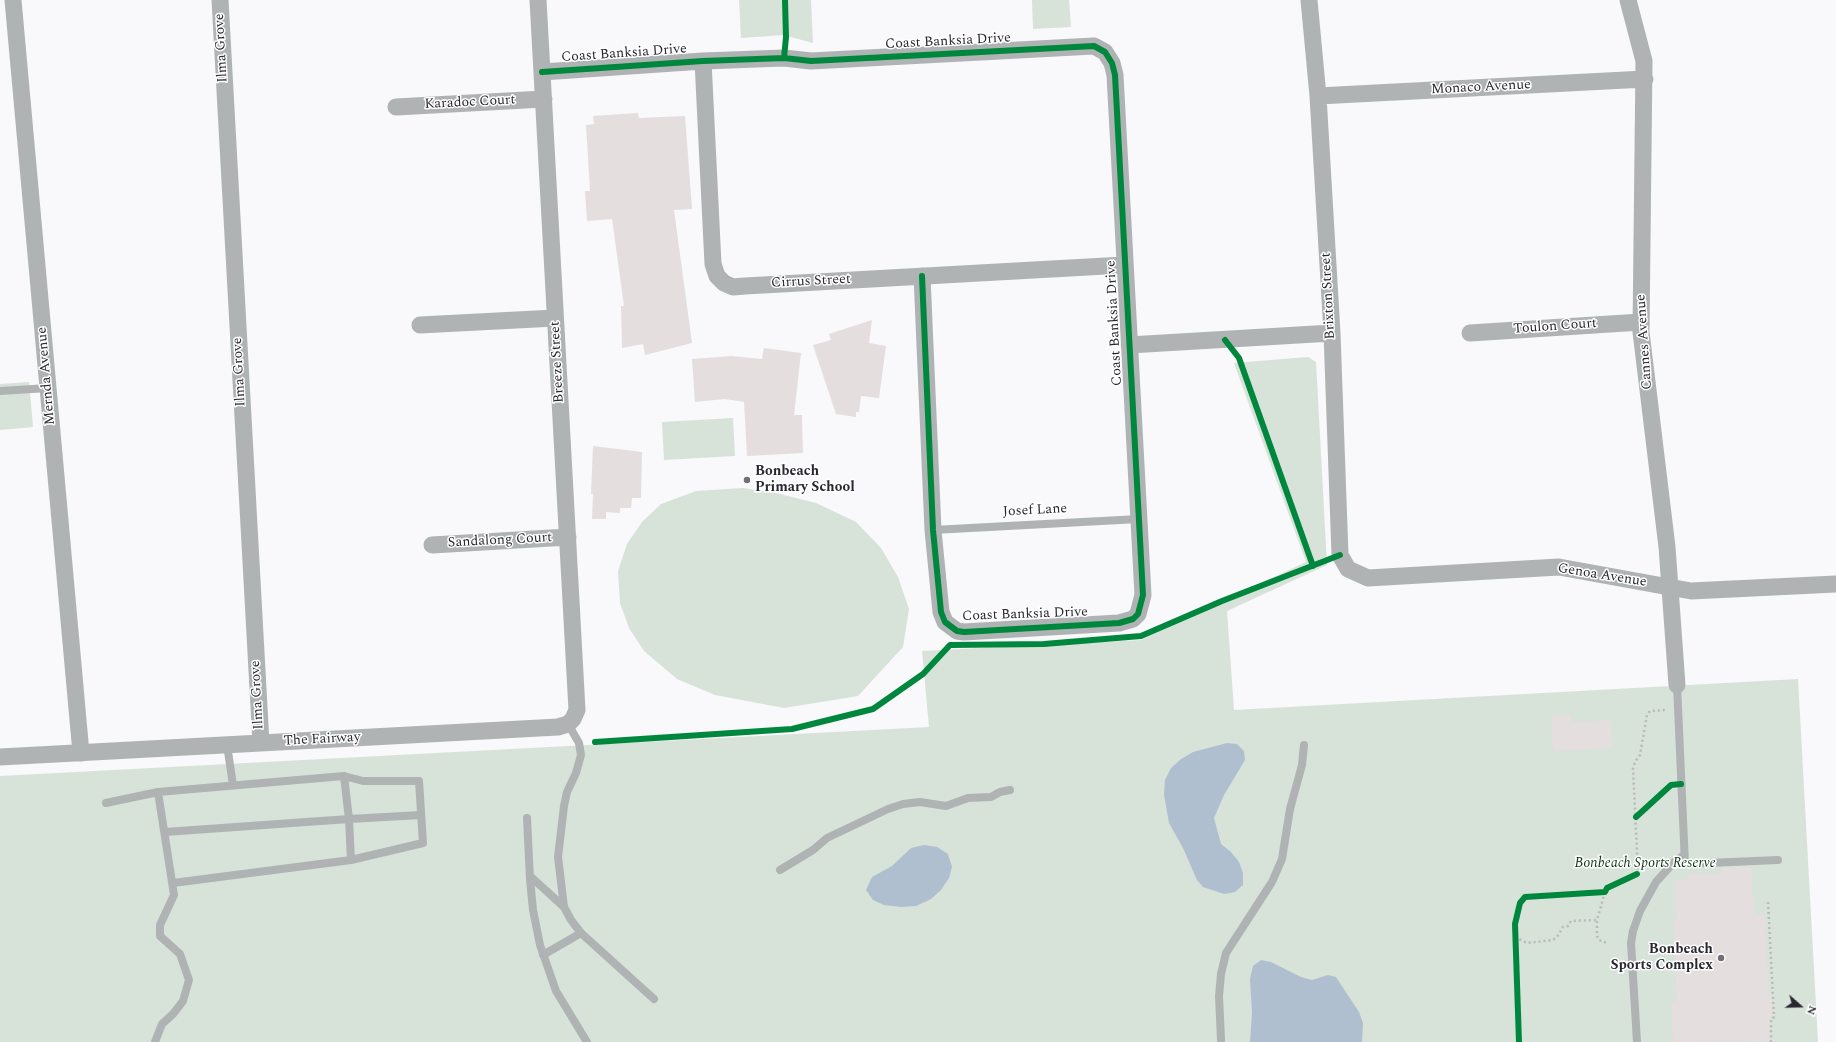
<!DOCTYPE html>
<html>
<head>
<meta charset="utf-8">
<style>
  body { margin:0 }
  #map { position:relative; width:1836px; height:1042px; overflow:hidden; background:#f9f8fb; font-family:Spectral,serif }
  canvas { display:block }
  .north { position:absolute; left:1780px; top:986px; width:40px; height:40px; -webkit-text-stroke:3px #fff; paint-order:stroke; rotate:110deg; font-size:11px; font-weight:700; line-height:16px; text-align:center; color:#28262e }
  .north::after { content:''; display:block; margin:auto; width:14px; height:18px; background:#28262e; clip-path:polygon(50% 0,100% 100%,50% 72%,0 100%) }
</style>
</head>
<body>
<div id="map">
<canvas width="1836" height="1042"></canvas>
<div class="north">N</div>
</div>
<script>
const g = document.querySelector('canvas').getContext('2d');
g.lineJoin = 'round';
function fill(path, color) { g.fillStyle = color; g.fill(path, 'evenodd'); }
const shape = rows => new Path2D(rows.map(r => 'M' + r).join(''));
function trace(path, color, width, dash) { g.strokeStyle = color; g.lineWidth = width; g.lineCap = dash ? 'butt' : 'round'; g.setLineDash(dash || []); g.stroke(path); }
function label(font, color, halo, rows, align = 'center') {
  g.font = font + ' Spectral,serif'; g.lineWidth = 3; g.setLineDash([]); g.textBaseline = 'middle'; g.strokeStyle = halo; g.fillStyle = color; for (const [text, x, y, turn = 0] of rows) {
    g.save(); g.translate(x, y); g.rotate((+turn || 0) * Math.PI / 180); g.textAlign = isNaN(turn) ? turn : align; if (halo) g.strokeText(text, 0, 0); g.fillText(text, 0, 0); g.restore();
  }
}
const green = shape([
  [739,0,811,0,813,43,783,35,741,38],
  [1032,0,1069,0,1071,27,1033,29],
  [1308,357,1316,362,1327,565,1227,611,1234,710,1798,679,1818,1042,0,1042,0,776,929,727,922,651,1141,640,1306,562,1234,363],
  [29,382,33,427,0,430,0,384],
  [733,418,735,456,664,460,662,422],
  [743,488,776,493,816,503,856,522,881,548,898,577,909,609,903,647,858,696,784,708,715,695,677,679,644,651,629,628,620,603,618,571,627,544,642,522,661,504,696,491]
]);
const water = shape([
  [1227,743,1237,744,1244,751,1245,760,1224,795,1214,818,1221,844,1231,852,1239,862,1243,873,1243,885,1235,892,1224,894,1203,887,1197,880,1183,848,1169,823,1164,795,1165,780,1171,768,1181,759,1193,752],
  [924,845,937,847,948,854,952,867,949,878,941,890,931,899,916,906,901,907,884,905,873,900,866,890,872,877,892,866,911,848],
  [1261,960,1271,962,1301,977,1312,980,1328,975,1336,977,1359,1012,1363,1023,1362,1042,1250,1042,1252,1013,1250,979,1253,966]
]);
const building = shape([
  [638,113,639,118,685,116,692,209,674,210,692,343,645,355,643,344,622,348,621,306,624,306,612,219,587,221,585,191,590,191,586,125,594,124,593,116],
  [872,320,869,343,886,346,879,398,861,396,859,412,856,412,856,417,836,414,813,345,831,340,829,334],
  [764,348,801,353,794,415,802,415,803,453,747,456,744,402,725,399,695,402,692,359,731,356,762,359],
  [593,446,642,452,641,498,632,498,631,508,620,508,620,513,606,512,606,519,592,519,593,494,591,494],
  [1571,715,1571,722,1611,720,1612,748,1553,751,1551,716],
  [1751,867,1754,915,1765,915,1769,996,1772,996,1773,1016,1769,1017,1770,1041,1673,1042,1671,1002,1677,1002,1673,921,1677,921,1675,881,1689,880,1688,874,1722,873,1721,868]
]);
const path = shape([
  [1636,817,1669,787],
  [1605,892,1597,920,1597,936,1599,940,1607,943],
  [1768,902,1774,1017,1771,1019,1771,1042],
  [1515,937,1527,943,1553,940,1557,937,1563,927,1568,926,1571,921,1597,920],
  [1519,1042,1515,924,1520,903,1525,897,1605,892,1607,888,1638,873,1633,768,1635,762,1640,755,1647,715,1650,711,1666,710]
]);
const service = shape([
  [0,391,48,388],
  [933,530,1139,519],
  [1677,685,1685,864,1778,860],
  [227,745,233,785],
  [106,803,158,792,344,776,363,781,419,781,423,843,351,860,173,883],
  [527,818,530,879,533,910,540,945,556,991,587,1042],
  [165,832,349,819,344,776],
  [351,860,349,819,421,815],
  [780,870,813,850,827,838,888,809,903,804,920,802,946,806,968,798,991,797,1000,792,1010,790],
  [530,876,564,907,571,920,581,933,654,999],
  [564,907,558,857,564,806,567,792,576,773,581,755,579,743,568,724],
  [543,955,581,933],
  [1221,1040,1219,996,1221,974,1226,953,1272,882,1282,859,1290,809,1302,765,1304,745],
  [155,1042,162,1024,173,1014,183,1001,189,980,180,954,160,936,160,925,174,895,158,792],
  [1637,1042,1631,943,1633,931,1640,911,1656,882,1674,862,1684,855]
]);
const minor = shape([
  [13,0,81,753],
  [220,0,261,743],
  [1309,0,1318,96,1332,333,1340,555,1348,569,1368,578,1559,567,1691,591,1836,584],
  [1628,0,1644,61,1641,332,1667,547,1677,685],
  [703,61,713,264,717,276,724,283,733,287,745,286,1124,265],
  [542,72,703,61,784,58,811,61,1094,46,1105,52,1112,63,1115,75,1143,595,1138,614,1133,619,1119,623,964,632,957,631,945,622,941,612,933,530,922,276],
  [1318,96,1645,79],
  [396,107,544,99],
  [420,325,555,318],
  [1470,333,1641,322],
  [1129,345,1332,333],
  [432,545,568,537],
  [0,757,558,727,568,724,573,719,577,710,538,0]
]);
const cycleway = shape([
  [784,58,786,37,785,0],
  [542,72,703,61,784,58,811,61,1094,46,1105,52,1112,63,1115,75,1143,595,1138,614,1133,619,1119,623,964,632,957,631,945,622,941,612,933,530,922,276],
  [1225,340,1239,358,1313,566],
  [595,742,792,729,873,709,923,674,950,645,1044,644,1141,636,1222,601,1340,555],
  [1636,817,1671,785,1681,784],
  [1519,1042,1515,924,1520,903,1525,897,1605,892,1607,888,1637,874]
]);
const markers = [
  [747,480,4,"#717076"],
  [1721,958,4,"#717076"]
];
const streetNames = [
  ["Coast Banksia Drive",948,42,-3],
  ["Ilma Grove",222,48,-93],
  ["Coast Banksia Drive",624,54,-4],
  ["Monaco Avenue",1481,88,-3],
  ["Karadoc Court",470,103,-3],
  ["Cirrus Street",811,282,-3],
  ["Brixton Street",1329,296,-93],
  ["Coast Banksia Drive",1115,323,-93],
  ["Toulon Court",1555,327,-4],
  ["Cannes Avenue",1645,342,-94],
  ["Breeze Street",558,362,-93],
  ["Ilma Grove",240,372,-93],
  ["Mernda Avenue",47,376,-95],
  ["Josef Lane",1035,511,-3],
  ["Sandalong Court",500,541,-3],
  ["Genoa Avenue",1602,576,9],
  ["Coast Banksia Drive",1025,615,-2],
  ["Ilma Grove",258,695,-93],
  ["The Fairway",322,740,-3]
];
const poiNames = [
  ["Bonbeach",755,472],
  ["Primary School",755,488],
  ["Bonbeach",1713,950,"right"],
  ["Sports Complex",1713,966,"right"]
];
const parkNames = [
  ["Bonbeach Sports Reserve",1645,864]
];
fill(green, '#d7e2d9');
fill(water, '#b0bfd0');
fill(building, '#e4dede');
trace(path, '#b8b9ba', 2.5, [2, 3]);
trace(service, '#afb3b4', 8);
trace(minor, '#afb3b4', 17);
trace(cycleway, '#00873e', 6);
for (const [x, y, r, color] of markers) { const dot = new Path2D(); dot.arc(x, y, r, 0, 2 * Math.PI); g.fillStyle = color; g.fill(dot); trace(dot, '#fff', 1.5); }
label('14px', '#28262e', '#fff', streetNames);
label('bold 14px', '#28262e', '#fff', poiNames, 'left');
label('italic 14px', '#0d3313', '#fff', parkNames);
</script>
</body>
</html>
